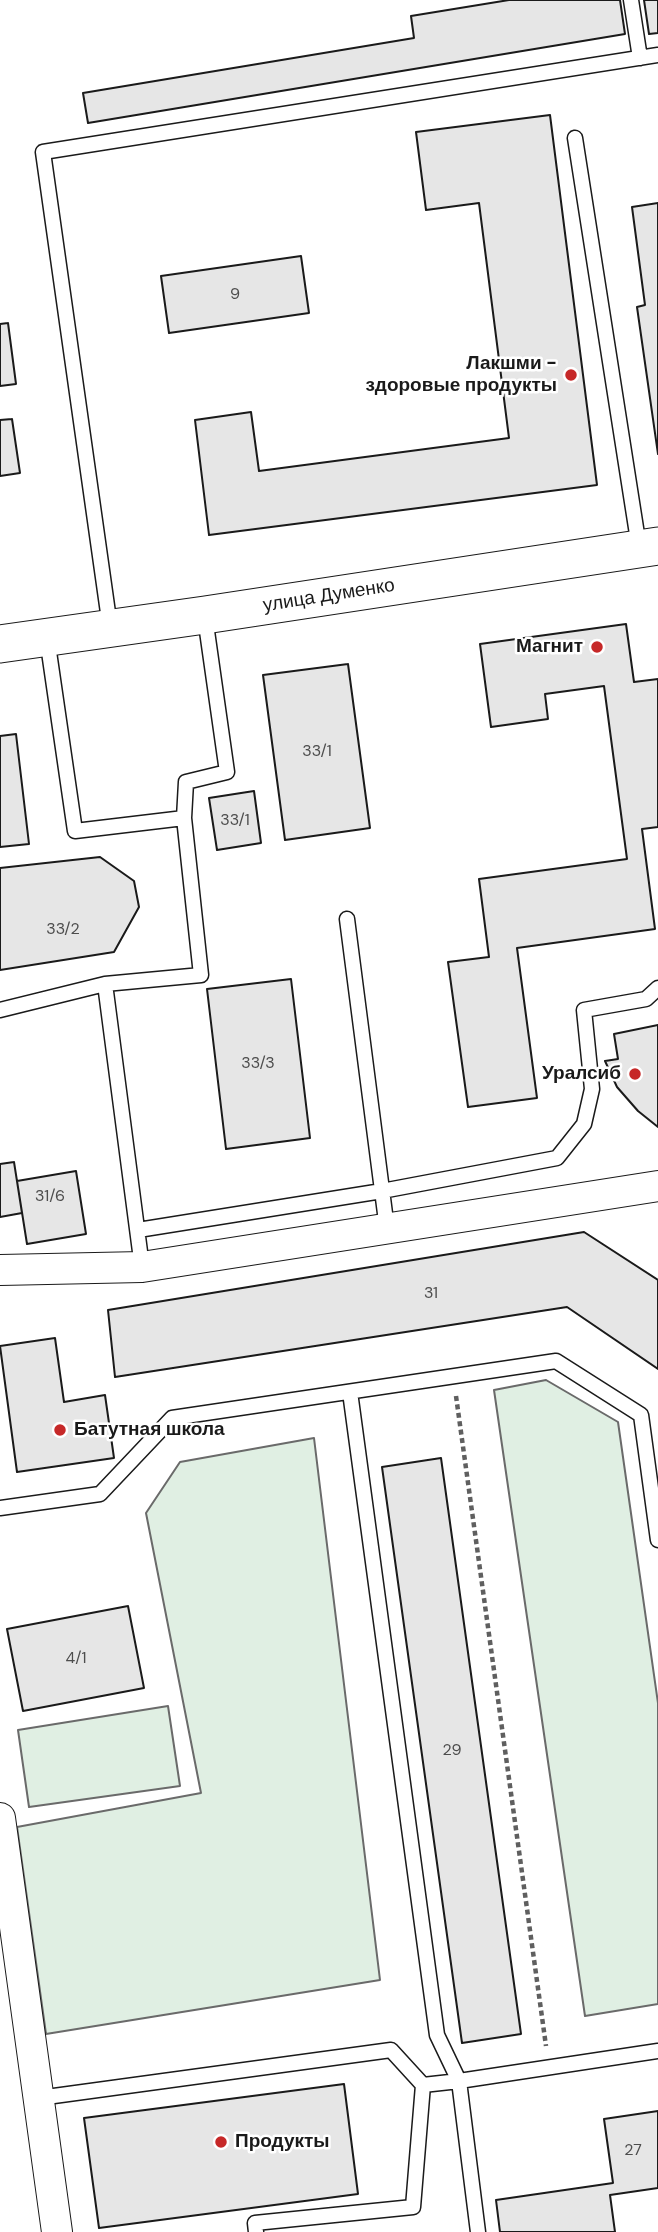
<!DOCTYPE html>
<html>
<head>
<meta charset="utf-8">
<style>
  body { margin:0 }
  canvas { display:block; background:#fff }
</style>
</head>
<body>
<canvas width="658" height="2232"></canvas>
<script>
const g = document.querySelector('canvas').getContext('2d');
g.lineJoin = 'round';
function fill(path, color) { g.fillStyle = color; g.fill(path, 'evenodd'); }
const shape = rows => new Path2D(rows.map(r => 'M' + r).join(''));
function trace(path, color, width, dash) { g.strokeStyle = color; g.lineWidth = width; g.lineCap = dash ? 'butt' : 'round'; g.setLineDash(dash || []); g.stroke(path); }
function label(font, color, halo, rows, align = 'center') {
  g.font = font + ' "DM Sans",sans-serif'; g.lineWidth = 5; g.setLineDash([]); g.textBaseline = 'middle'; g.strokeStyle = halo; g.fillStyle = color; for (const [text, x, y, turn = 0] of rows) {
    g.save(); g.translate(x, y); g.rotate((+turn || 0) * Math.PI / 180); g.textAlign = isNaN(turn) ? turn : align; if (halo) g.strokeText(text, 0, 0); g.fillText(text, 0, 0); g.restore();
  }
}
const green = shape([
  [546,1380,618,1422,658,1703,658,2004,585,2016,494,1390,546,1380],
  [314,1438,380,1980,46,2034,17,1827,201,1793,146,1513,180,1462,314,1438],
  [168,1706,180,1786,29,1807,18,1730,168,1706]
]);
const building = shape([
  [509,0,620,0,625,34,88,123,83,93,414,38,411,16,509,0],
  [644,0,658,0,658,33,649,34,644,0],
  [550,115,597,485,209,535,195,420,251,412,259,471,509,438,479,203,426,210,416,132,550,115],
  [658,203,658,454,637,307,645,305,632,207,658,203],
  [301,256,309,313,169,333,161,276,301,256],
  [8,323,16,384,0,386,0,324,8,323],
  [12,419,20,473,0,476,0,420,12,419],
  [626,624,634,682,658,679,658,827,642,829,655,929,517,948,537,1098,468,1107,448,962,489,957,479,879,627,859,604,686,545,694,548,719,491,727,480,644,626,624],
  [348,664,370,828,285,840,263,675,348,664],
  [16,734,29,844,0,847,0,736,16,734],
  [254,791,261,843,217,850,209,798,254,791],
  [100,857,134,881,139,907,114,952,0,970,0,868,100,857],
  [291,979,310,1138,226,1149,207,989,291,979],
  [658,1025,658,1127,638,1111,617,1087,605,1061,618,1059,614,1034,658,1025],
  [14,1162,22,1213,0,1217,0,1164,14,1162],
  [76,1171,86,1234,27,1244,17,1181,76,1171],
  [584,1232,658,1280,658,1369,567,1307,115,1377,108,1310,584,1232],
  [55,1338,64,1402,105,1395,114,1458,17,1472,0,1346,55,1338],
  [441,1458,521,2034,462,2043,382,1467,441,1458],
  [128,1606,144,1688,23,1711,7,1629,128,1606],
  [344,2084,358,2194,99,2228,84,2118,344,2084],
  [658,2111,658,2188,610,2195,615,2232,500,2232,496,2200,613,2183,604,2119,658,2111]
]);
const path = shape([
  [456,1396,546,2046]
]);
const service = shape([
  [631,0,640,58],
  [575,138,639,547],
  [110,627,43,152,658,55],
  [47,638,75,831,184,818],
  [347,919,387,1229],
  [105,984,142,1267],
  [0,1010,105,984,201,975,184,818,186,782,227,772,205,617],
  [138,1230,382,1191,557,1158,584,1124,592,1089,584,1010,646,999,658,988],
  [350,1392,437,2035,459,2081,478,2232],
  [0,1508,100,1494,172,1418,556,1361,641,1415,658,1540],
  [39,2098,391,2050,423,2085,459,2081,658,2051],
  [256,2232,255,2223,413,2207,423,2085]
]);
const minor = shape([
  [0,1270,142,1267,658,1186],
  [0,1818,57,2232]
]);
const tertiary = shape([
  [0,644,205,615,658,546]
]);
const markers = [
  [571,375,7,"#c62828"],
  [597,647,7,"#c62828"],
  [635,1074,7,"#c62828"],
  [60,1430,7,"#c62828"],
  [221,2142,7,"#c62828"]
];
const numberNames = [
  ["9",235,295],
  ["33/1",317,752],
  ["33/1",235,821],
  ["33/2",63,930],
  ["33/3",258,1064],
  ["31/6",50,1197],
  ["31",431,1294],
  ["4/1",76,1659],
  ["29",452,1751],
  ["27",633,2151]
];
const poiNames = [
  ["Лакшми -",557,364],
  ["здоровые продукты",557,386],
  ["Магнит",583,647],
  ["Уралсиб",621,1074],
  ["Батутная школа",74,1430,"left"],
  ["Продукты",235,2142,"left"]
];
const streetNames = [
  ["улица Думенко",329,596,-9]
];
fill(green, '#e0efe3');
trace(green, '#6a6a6a', 2);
fill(building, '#e6e6e6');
trace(building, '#1a1a1a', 2);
trace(service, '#1a1a1a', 17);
trace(minor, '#1a1a1a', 32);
trace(tertiary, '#1a1a1a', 39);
trace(path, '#5f5f5f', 4.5, [5, 3.5]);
trace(service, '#fff', 14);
trace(minor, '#fff', 30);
trace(tertiary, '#fff', 37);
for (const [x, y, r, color] of markers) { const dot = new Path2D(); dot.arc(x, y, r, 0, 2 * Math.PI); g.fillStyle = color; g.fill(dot); trace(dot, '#fff', 2.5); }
label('16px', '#4d4d4d', null, numberNames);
label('bold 19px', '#1a1a1a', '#fff', poiNames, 'right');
label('19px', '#1a1a1a', '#fff', streetNames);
</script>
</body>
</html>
